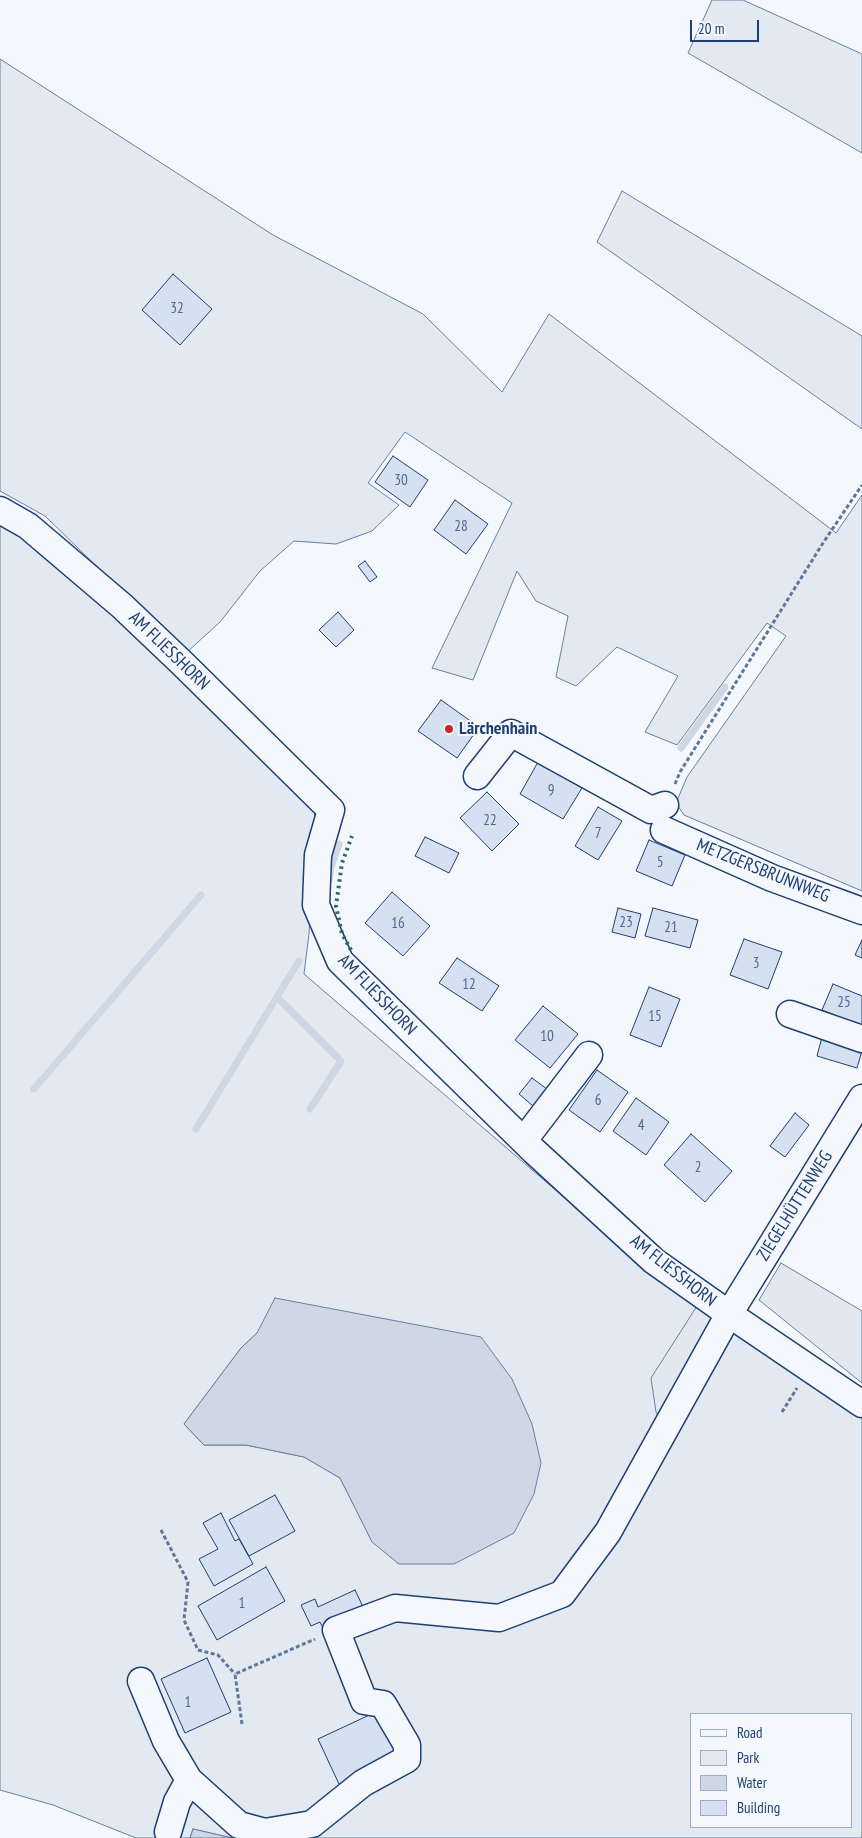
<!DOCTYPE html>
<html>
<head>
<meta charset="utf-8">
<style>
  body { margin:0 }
  #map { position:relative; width:862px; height:1838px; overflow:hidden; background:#f4f7fb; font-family:"PT Sans Narrow",sans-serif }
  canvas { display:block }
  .legend { position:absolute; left:690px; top:1713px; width:162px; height:115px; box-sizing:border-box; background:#f4f7fb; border:1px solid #9eadc5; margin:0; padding:6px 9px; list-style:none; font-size:15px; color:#1d3f73 }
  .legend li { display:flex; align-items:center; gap:10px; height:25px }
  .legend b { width:25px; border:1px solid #9eadc5 }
  .scale { position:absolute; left:690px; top:20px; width:69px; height:22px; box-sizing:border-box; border:2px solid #1d3f73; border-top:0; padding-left:6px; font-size:15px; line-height:18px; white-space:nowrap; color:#1d3f73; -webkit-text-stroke:4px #f4f7fb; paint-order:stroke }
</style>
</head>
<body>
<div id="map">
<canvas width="862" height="1838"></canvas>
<ul class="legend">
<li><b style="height:6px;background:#f4f7fb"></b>Road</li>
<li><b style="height:14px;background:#e3e9f0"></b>Park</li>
<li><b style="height:14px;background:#cfd7e4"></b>Water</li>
<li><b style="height:14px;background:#d5e0f0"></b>Building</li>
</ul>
<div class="scale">20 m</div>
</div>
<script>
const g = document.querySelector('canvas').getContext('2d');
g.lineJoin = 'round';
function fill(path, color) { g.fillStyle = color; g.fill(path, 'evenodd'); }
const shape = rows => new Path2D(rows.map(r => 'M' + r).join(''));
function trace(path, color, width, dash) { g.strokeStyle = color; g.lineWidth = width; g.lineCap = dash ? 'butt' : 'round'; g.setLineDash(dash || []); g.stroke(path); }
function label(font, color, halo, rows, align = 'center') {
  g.font = font + ' "PT Sans Narrow",sans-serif'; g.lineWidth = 4; g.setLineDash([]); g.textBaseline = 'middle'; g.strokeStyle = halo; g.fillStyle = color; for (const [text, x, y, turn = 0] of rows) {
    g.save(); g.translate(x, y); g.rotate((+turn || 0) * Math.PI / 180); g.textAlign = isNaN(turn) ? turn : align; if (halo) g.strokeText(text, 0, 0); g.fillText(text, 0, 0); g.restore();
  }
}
const green = shape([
  [712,0,743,0,862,54,862,153,688,53,712,0],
  [0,59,273,235,423,314,502,392,549,314,836,533,862,495,862,891,684,815,676,803,687,777,786,636,767,623,677,745,645,732,678,676,617,647,576,686,556,677,568,616,536,601,517,571,473,680,432,668,512,503,405,432,368,483,399,505,372,531,336,544,294,541,260,571,220,622,186,653,45,516,0,491,0,59],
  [622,191,862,336,862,429,597,242,622,191],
  [0,520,114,612,315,812,309,934,304,974,630,1254,862,1412,862,1838,232,1838,193,1829,190,1838,136,1838,53,1805,0,1790,0,520],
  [257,1333,399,1564,372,1541,340,1478,304,1457,246,1445,204,1445,184,1424,241,1348,257,1333],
  [691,1714,851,1714,851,1827,691,1827,691,1714]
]);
const parking = shape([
  [781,1263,862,1311,862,1383,759,1300,781,1263],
  [697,1306,723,1323,665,1428,656,1412,651,1378,697,1306]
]);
const water = shape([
  [275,1298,481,1337,512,1379,532,1424,541,1463,534,1494,514,1533,454,1564,399,1564,372,1542,340,1478,304,1457,246,1445,204,1445,184,1424,241,1348,257,1333,275,1298],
  [193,1829,232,1838,190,1838,193,1829]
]);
const stream = shape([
  [681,748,725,687],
  [329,880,331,867,339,844],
  [277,997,341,1061,310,1109],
  [34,1089,201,895],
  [196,1129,299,961]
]);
const building = shape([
  [173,274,212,309,180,345,142,310,173,274],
  [393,456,428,480,410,507,375,482,393,456],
  [455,500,488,524,466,554,434,530,455,500],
  [365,561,377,577,370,582,358,566,365,561],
  [338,612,354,630,336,647,319,630,338,612],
  [441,700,479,727,457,758,418,731,441,700],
  [538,762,582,788,563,819,520,794,538,762],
  [487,792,519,824,492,851,460,818,487,792],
  [598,807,622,821,598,860,575,846,598,807],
  [425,837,459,853,449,873,415,856,425,837],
  [649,840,685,855,672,886,636,871,649,840],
  [392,892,430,926,403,956,365,923,392,892],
  [618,908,641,914,635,938,612,932,618,908],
  [653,908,698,920,690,948,645,936,653,908],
  [744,939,782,952,768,989,730,975,744,939],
  [862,940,862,958,855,955,862,940],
  [457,958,499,986,482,1011,439,983,457,958],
  [833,984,862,996,862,1026,822,1010,833,984],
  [649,987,680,999,661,1047,630,1035,649,987],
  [543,1006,578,1034,550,1068,515,1040,543,1006],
  [823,1033,862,1051,857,1068,817,1056,823,1033],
  [597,1070,628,1092,600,1132,569,1110,597,1070],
  [532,1078,547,1089,533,1106,519,1094,532,1078],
  [636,1098,669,1122,646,1155,613,1131,636,1098],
  [795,1113,809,1125,785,1157,770,1146,795,1113],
  [691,1134,732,1171,705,1202,664,1165,691,1134],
  [275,1495,295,1531,249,1556,229,1520,275,1495],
  [221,1513,235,1541,239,1539,253,1564,214,1586,199,1559,218,1549,203,1523,221,1513],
  [266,1567,285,1601,217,1640,198,1606,266,1567],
  [355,1590,364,1609,323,1628,320,1622,311,1626,301,1605,315,1599,318,1607,355,1590],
  [207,1658,231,1712,185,1733,161,1679,207,1658],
  [378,1711,399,1756,339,1784,318,1739,378,1711]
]);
const path = shape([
  [675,784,680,772,823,543,862,485],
  [782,1412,797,1388],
  [161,1530,188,1582,184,1620,198,1650,218,1655,235,1674],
  [242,1724,235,1674,315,1639]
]);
const minor = shape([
  [0,510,28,526,122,606,183,664,331,810,318,855,316,905,340,961,534,1151,654,1261,729,1314,862,1404],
  [477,776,511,733,651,810,665,805],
  [664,830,772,878,862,911],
  [790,1014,862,1039],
  [524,1140,589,1055],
  [141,1681,166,1741,189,1780,177,1802,168,1832],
  [189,1780,239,1825,265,1832,312,1824,363,1783,407,1759,407,1745,383,1704,364,1701,336,1630,395,1608,499,1618,562,1594,608,1532,729,1314,862,1098]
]);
const hedge = shape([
  [351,950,342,934,336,906,342,863,352,836]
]);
const markers = [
  [449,729,5,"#c62828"]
];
const numberNames = [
  ["32",177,309],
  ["30",401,481],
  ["28",461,527],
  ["9",551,791],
  ["22",490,821],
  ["7",598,834],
  ["5",660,863],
  ["23",626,923],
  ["16",398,924],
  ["21",671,928],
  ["3",756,964],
  ["12",469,985],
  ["25",844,1003],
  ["15",655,1017],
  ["10",547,1037],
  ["6",598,1101],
  ["4",641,1126],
  ["2",698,1168],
  ["1",242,1604],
  ["1",188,1703]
];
const streetNames = [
  ["AM FLIESSHORN",169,651,44],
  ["METZGERSBRUNNWEG",763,871,22],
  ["AM FLIESSHORN",377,995,46],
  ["ZIEGELHÜTTENWEG",795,1206,-58],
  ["AM FLIESSHORN",673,1271,38]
];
const poiNames = [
  ["Lärchenhain",459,729]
];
fill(green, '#e3e9f0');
trace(green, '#687fa3', 1);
fill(parking, '#e3e8f0');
trace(parking, '#687fa3', 1);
fill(water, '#cfd7e4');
trace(water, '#687fa3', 1);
trace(stream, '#cfd7e4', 7);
fill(building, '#d5e0f0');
trace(building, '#1d3f73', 1);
trace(minor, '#1d3f73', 29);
trace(path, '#5e769c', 3, [4, 2.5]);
trace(minor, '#f4f7fb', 26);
trace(hedge, '#2c6c60', 4, [2.5, 4]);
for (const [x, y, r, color] of markers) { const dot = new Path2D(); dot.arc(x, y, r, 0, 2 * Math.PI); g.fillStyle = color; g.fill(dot); trace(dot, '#f4f7fb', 2); }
label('15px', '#4b6792', null, numberNames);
label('18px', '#1d3f73', '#f4f7fb', streetNames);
label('bold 18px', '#1d3f73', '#f4f7fb', poiNames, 'left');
</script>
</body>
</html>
